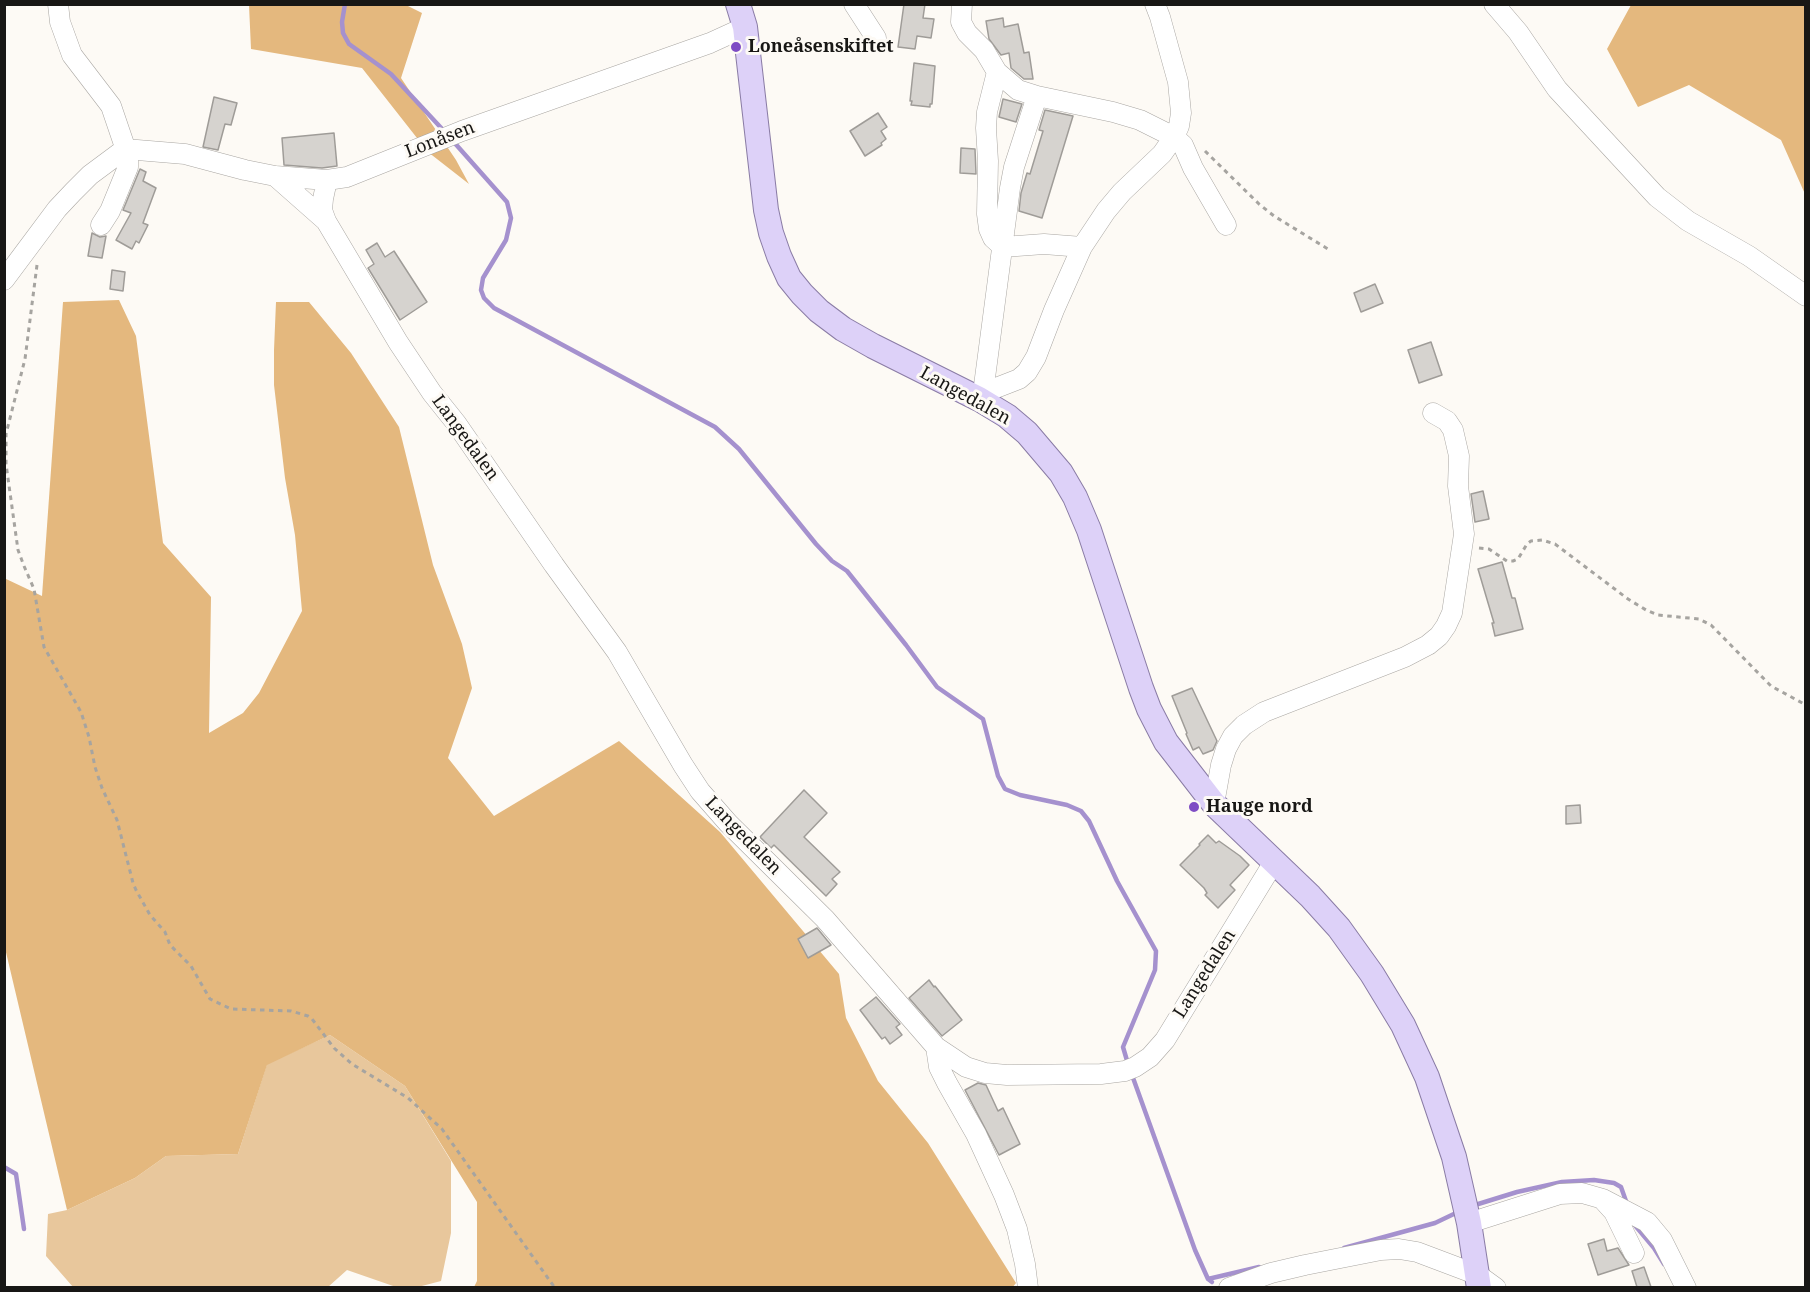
<!DOCTYPE html>
<html>
<head>
<meta charset="utf-8">
<style>
  body { margin:0 }
  #map { position:relative; width:1810px; height:1292px; overflow:hidden; background:#fdfaf5; font-family:"Noto Serif",serif }
  canvas { display:block }
  .frame { position:absolute; inset:0; border:6px solid #181715; pointer-events:none }
</style>
</head>
<body>
<div id="map">
<canvas width="1810" height="1292"></canvas>
<div class="frame"></div>
</div>
<script>
const g = document.querySelector('canvas').getContext('2d');
g.lineJoin = 'round';
function fill(path, color) { g.fillStyle = color; g.fill(path, 'evenodd'); }
const shape = rows => new Path2D(rows.map(r => 'M' + r).join(''));
function trace(path, color, width, dash) { g.strokeStyle = color; g.lineWidth = width; g.lineCap = dash ? 'butt' : 'round'; g.setLineDash(dash || []); g.stroke(path); }
function label(font, color, halo, rows, align = 'center') {
  g.font = font + ' "Noto Serif",serif'; g.lineWidth = 6; g.setLineDash([]); g.textBaseline = 'middle'; g.strokeStyle = halo; g.fillStyle = color; for (const [text, x, y, turn = 0] of rows) {
    g.save(); g.translate(x, y); g.rotate((+turn || 0) * Math.PI / 180); g.textAlign = isNaN(turn) ? turn : align; if (halo) g.strokeText(text, 0, 0); g.fillText(text, 0, 0); g.restore();
  }
}
const green = shape([
  [330,1035,405,1086,451,1161,451,1233,441,1281,418,1287,396,1287,347,1270,328,1287,73,1287,46,1256,48,1214,67,1210,135,1178,166,1156,238,1154,267,1064]
]);
const forest = shape([
  [404,4,422,13,401,78,456,160,469,184,428,152,362,68,251,49,249,5],
  [1631,5,1805,5,1805,194,1781,140,1689,85,1638,107,1607,49],
  [119,300,136,336,163,543,211,597,209,733,243,713,259,693,302,611,295,535,285,478,274,385,274,350,276,302,309,302,351,353,399,427,433,565,462,644,472,688,448,758,494,816,619,741,720,832,839,974,846,1018,878,1081,928,1143,1016,1283,1012,1288,474,1287,477,1281,477,1202,405,1086,330,1035,267,1065,238,1154,166,1156,135,1178,67,1210,5,948,4,578,42,596,63,302]
]);
const stream = shape([
  [345,4,342,22,343,33,349,44,391,74,444,131],
  [452,140,507,202,511,218,506,240,483,278,481,290,484,298,494,308,715,427,739,449,816,544,832,561,847,571,906,645,937,687,983,719,998,776,1005,789,1020,795,1067,805,1081,811,1089,821,1117,881,1156,951,1155,970,1123,1047,1128,1064],
  [1132,1075,1195,1250,1208,1279,1212,1282],
  [4,1167,16,1174,24,1229],
  [1475,1205,1517,1192,1562,1182,1594,1180,1614,1183,1621,1187,1627,1204],
  [1633,1223,1654,1248,1664,1264],
  [1344,1248,1435,1223,1458,1212],
  [1208,1279,1259,1267]
]);
const building = shape([
  [904,4,925,4,923,18,934,19,931,38,917,36,915,49,898,47,904,4],
  [1003,18,1004,27,1018,24,1024,53,1029,52,1033,79,1024,79,1011,68,1009,53,1001,55,989,39,986,21,1003,18],
  [914,63,935,66,932,104,930,104,930,107,911,105,912,101,910,101,914,63],
  [214,97,237,103,231,125,225,124,218,150,203,147,214,97],
  [1003,99,1022,104,1016,122,999,117,1003,99],
  [1045,110,1073,116,1042,218,1019,211,1021,193,1027,173,1030,174,1043,131,1039,130,1045,110],
  [878,113,887,127,881,131,886,139,881,143,882,145,865,156,850,131,878,113],
  [334,133,337,166,322,168,284,165,282,138,334,133],
  [961,148,975,149,976,174,960,173,961,148],
  [140,169,146,172,143,181,156,188,143,223,148,225,139,243,136,241,132,249,116,240,131,213,123,210,140,169],
  [92,233,100,237,106,236,102,258,88,256,92,233],
  [377,243,385,257,394,251,427,302,400,320,368,268,374,264,366,250,377,243],
  [112,270,125,272,123,291,110,289,112,270],
  [1375,284,1383,303,1361,312,1354,293,1375,284],
  [1431,342,1442,375,1419,383,1408,350,1431,342],
  [1483,491,1489,519,1475,522,1471,494,1483,491],
  [1502,562,1512,598,1515,598,1523,629,1495,636,1492,623,1494,623,1478,569,1502,562],
  [1192,688,1217,741,1213,750,1203,754,1199,747,1193,750,1186,734,1187,733,1172,696,1192,688],
  [804,790,827,813,804,837,840,872,832,879,837,884,826,896,774,845,771,848,760,837,804,790],
  [1580,805,1581,823,1566,824,1566,806,1580,805],
  [1208,835,1216,843,1219,841,1240,856,1249,865,1230,885,1235,890,1218,908,1205,895,1207,893,1204,888,1180,865,1200,845,1199,844,1208,835],
  [817,928,831,945,808,958,798,939,817,928],
  [929,980,934,987,935,986,962,1020,942,1036,909,998,929,980],
  [876,997,900,1024,896,1027,902,1035,890,1044,885,1037,882,1039,860,1010,876,997],
  [978,1083,986,1085,998,1111,1003,1108,1020,1144,999,1155,965,1090,978,1083],
  [1604,1239,1607,1251,1618,1248,1629,1265,1598,1275,1588,1244,1604,1239],
  [1644,1267,1651,1287,1637,1287,1632,1271,1644,1267]
]);
const path = shape([
  [1205,151,1259,204,1274,216,1328,249],
  [37,265,25,359,6,434,6,464,18,550,24,566,34,589,44,647,81,712,89,737,95,767,102,788,117,820,133,883,136,890,150,915,165,932,170,945,191,966,210,999,231,1009,291,1011,308,1016,312,1019,334,1048,352,1064,408,1098,442,1129,555,1288],
  [1479,548,1489,549,1507,561,1513,561,1518,559,1527,544,1531,541,1542,540,1555,544,1628,599,1646,610,1658,615,1699,619,1711,625,1771,686,1806,705]
]);
const minor = shape([
  [58,4,60,22,72,55,111,106,128,156,128,167,110,211,101,225],
  [854,4,876,38],
  [962,4,961,22,967,33,984,50,997,72,1018,90,1037,96,1113,112,1140,120,1174,137,1183,145,1193,168,1226,225],
  [1494,4,1518,32,1557,89,1657,197,1688,221,1749,256,1806,296],
  [997,72,987,112,986,128,988,161,987,214,989,229,993,238,1003,247,1044,244,1082,247],
  [275,176,326,221],
  [327,180,323,199,322,210,326,221,398,342,432,393,456,423,554,565,617,652,683,765,700,791,728,823,825,919,936,1047,966,1067,985,1073,1007,1075,1101,1074,1125,1071,1135,1067,1150,1057,1165,1040,1274,862],
  [4,280,57,209,73,192,90,175,125,149,185,154,245,170,275,176,327,180,347,177,462,131,710,43,745,27],
  [983,393,1010,188,1014,167,1037,96],
  [979,399,983,393,1019,379,1027,372,1036,357,1054,310,1082,247,1106,211,1122,192,1162,154,1174,137,1179,126,1181,113,1178,82,1160,17,1155,4],
  [1214,804,1221,765,1226,749,1233,736,1244,725,1264,712,1405,657,1428,645,1439,636,1446,626,1452,613,1464,534,1458,486,1459,456,1453,430,1447,421,1433,413],
  [936,1047,939,1067,947,1083,976,1134,1004,1195,1017,1229,1025,1264,1028,1288],
  [1604,1201,1614,1212,1634,1253],
  [1469,1223,1560,1194,1582,1193,1603,1199,1647,1222,1662,1240,1686,1288],
  [1229,1288,1271,1273,1305,1265,1381,1250,1399,1249,1417,1252,1478,1275,1496,1288]
]);
const major = shape([
  [738,4,745,27,766,210,771,233,779,256,789,278,802,294,819,311,843,329,873,346,979,399,1007,416,1027,433,1061,473,1075,497,1089,530,1141,688,1149,709,1166,742,1214,804,1310,896,1339,928,1372,974,1403,1025,1427,1077,1454,1157,1469,1223,1479,1288]
]);
const markers = [
  [736,47,6,"#7e4cc4"],
  [1194,807,6,"#7e4cc4"]
];
const poiNames = [
  ["Loneåsenskiftet",748,47],
  ["Hauge nord",1206,807]
];
const streetNames = [
  ["Lonåsen",440,140,-21],
  ["Langedalen",965,396,29],
  ["Langedalen",465,438,54],
  ["Langedalen",743,836,46],
  ["Langedalen",1205,974,-58]
];
fill(green, '#e8c79c');
fill(forest, '#e4b87e');
trace(stream, '#a591ce', 4.5);
fill(building, '#d6d3cf');
trace(building, '#9f9c98', 1.5);
trace(minor, '#a9a6a2', 21);
trace(major, '#8a7ca5', 26);
trace(path, '#a6a4a0', 3, [4.5, 4.5]);
trace(minor, '#fff', 20);
trace(major, '#ddd1f8', 24);
for (const [x, y, r, color] of markers) { const dot = new Path2D(); dot.arc(x, y, r, 0, 2 * Math.PI); g.fillStyle = color; g.fill(dot); trace(dot, '#fdfaf5', 2); }
label('bold 18px', '#181715', '#fdfaf5', poiNames, 'left');
label('18px', '#181715', '#fdfaf5', streetNames);
</script>
</body>
</html>
